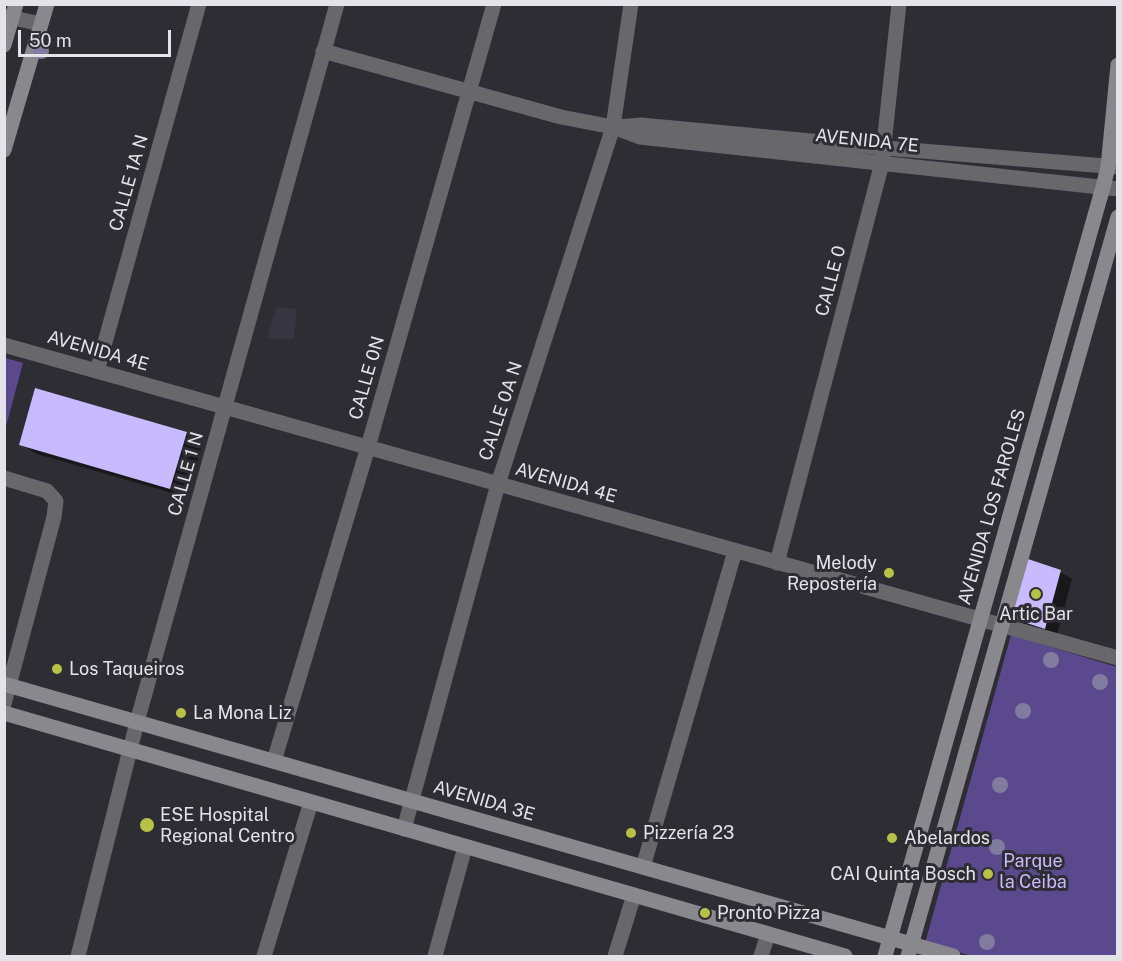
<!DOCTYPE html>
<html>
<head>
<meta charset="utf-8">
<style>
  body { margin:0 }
  #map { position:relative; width:1122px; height:961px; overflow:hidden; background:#2e2d33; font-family:"Public Sans",sans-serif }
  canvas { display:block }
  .frame { position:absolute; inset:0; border:6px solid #e4e3e7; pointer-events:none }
  .scale { position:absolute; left:18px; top:30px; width:153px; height:27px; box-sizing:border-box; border:3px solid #e4e3e7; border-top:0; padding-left:8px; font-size:18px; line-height:21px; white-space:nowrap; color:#e4e3e7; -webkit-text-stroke:4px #2e2d33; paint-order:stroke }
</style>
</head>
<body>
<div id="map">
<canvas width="1122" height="961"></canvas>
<div class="frame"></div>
<div class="scale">50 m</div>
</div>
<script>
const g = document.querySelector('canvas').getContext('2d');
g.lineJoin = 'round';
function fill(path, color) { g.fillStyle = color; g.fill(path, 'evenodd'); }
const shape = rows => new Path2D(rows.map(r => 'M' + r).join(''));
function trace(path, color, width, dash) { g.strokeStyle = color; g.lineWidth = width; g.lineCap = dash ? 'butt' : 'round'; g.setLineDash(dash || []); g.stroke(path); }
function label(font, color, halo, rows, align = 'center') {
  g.font = font + ' "Public Sans",sans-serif'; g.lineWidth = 6; g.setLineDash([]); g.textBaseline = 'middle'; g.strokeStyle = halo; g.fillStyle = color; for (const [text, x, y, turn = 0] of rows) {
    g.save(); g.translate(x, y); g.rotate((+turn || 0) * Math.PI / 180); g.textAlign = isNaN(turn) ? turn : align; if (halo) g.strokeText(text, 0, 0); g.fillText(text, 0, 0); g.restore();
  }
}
const built = shape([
  [276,307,297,309,294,339,267,339]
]);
const green = shape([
  [5,358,23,363,5,430,4,358],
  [1011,635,1117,667,1117,956,972,956,925,943]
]);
const shadow = shape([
  [186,433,203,443,186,497,37,454,21,444],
  [1060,572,1072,579,1057,635,1025,625,1013,617]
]);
const building = shape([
  [35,388,187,432,170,489,19,445],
  [1028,559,1061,570,1045,629,1011,618]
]);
const street = shape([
  [4,16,41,24],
  [323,51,561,117,613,127,640,137,1118,189],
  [618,127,641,125,885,148,1118,167],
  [4,345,1118,658],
  [97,371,199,4],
  [4,478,47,491,56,501,54,517,4,704],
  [777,563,882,163,899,4],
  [274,761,368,447,494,4],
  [404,829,498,484,613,127,631,4],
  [643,867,735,551],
  [78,956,137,722,337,4],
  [264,956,311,802],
  [435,956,465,847],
  [615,956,634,895],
  [761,956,768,934]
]);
const secondary = shape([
  [4,45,16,4],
  [4,150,47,4],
  [4,684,953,956],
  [4,713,845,956],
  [885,956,1103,187,1108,167,1118,65],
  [908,956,1118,217]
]);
const trees = [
  [41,51],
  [1051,660],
  [1100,682],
  [1023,711],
  [1000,785],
  [997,847],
  [987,942]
];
const markers = [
  [889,573,6,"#b8c147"],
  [1036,594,6,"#b8c147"],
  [57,669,6,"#b8c147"],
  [181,713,6,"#b8c147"],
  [147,825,8,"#b8c147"],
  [631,833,6,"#b8c147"],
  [892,838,6,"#b8c147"],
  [988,874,6,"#b8c147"],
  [705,913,6,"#b8c147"]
];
const streetNames = [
  ["AVENIDA 7E",867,141,6],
  ["CALLE 1A N",129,183,-74],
  ["CALLE 0",831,281,-75],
  ["AVENIDA 4E",98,351,16],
  ["CALLE 0N",367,378,-74],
  ["CALLE 0A N",501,411,-72],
  ["CALLE 1 N",186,474,-74],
  ["AVENIDA 4E",566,483,16],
  ["AVENIDA LOS FAROLES",992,507,-74],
  ["AVENIDA 3E",484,801,16]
];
const poiNames = [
  ["Melody",877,563,"right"],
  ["Repostería",877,584,"right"],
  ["Artic Bar",1036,614,"center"],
  ["Los Taqueiros",69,669],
  ["La Mona Liz",193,713],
  ["ESE Hospital",160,815],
  ["Regional Centro",160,836],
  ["Pizzería 23",643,833],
  ["Abelardos",904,838],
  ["CAI Quinta Bosch",976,874,"right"],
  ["Pronto Pizza",717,913]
];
const parkNames = [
  ["Parque",1033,861],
  ["la Ceiba",1033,882]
];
fill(built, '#373541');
fill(green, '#5b498d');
fill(shadow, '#0007');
fill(building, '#c7bafe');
trace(street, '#68686b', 15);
trace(secondary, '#89888d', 15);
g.fillStyle = '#827ba0';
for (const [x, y] of trees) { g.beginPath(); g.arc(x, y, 8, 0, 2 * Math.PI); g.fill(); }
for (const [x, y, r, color] of markers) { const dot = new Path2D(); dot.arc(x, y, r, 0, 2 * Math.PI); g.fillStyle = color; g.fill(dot); trace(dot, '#2e2d33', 2); }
label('18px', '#e4e3e7', '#2e2d33', streetNames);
label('18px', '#e4e3e7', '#2e2d33', poiNames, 'left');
label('18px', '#c7bafa', '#2e2d33', parkNames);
</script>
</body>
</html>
